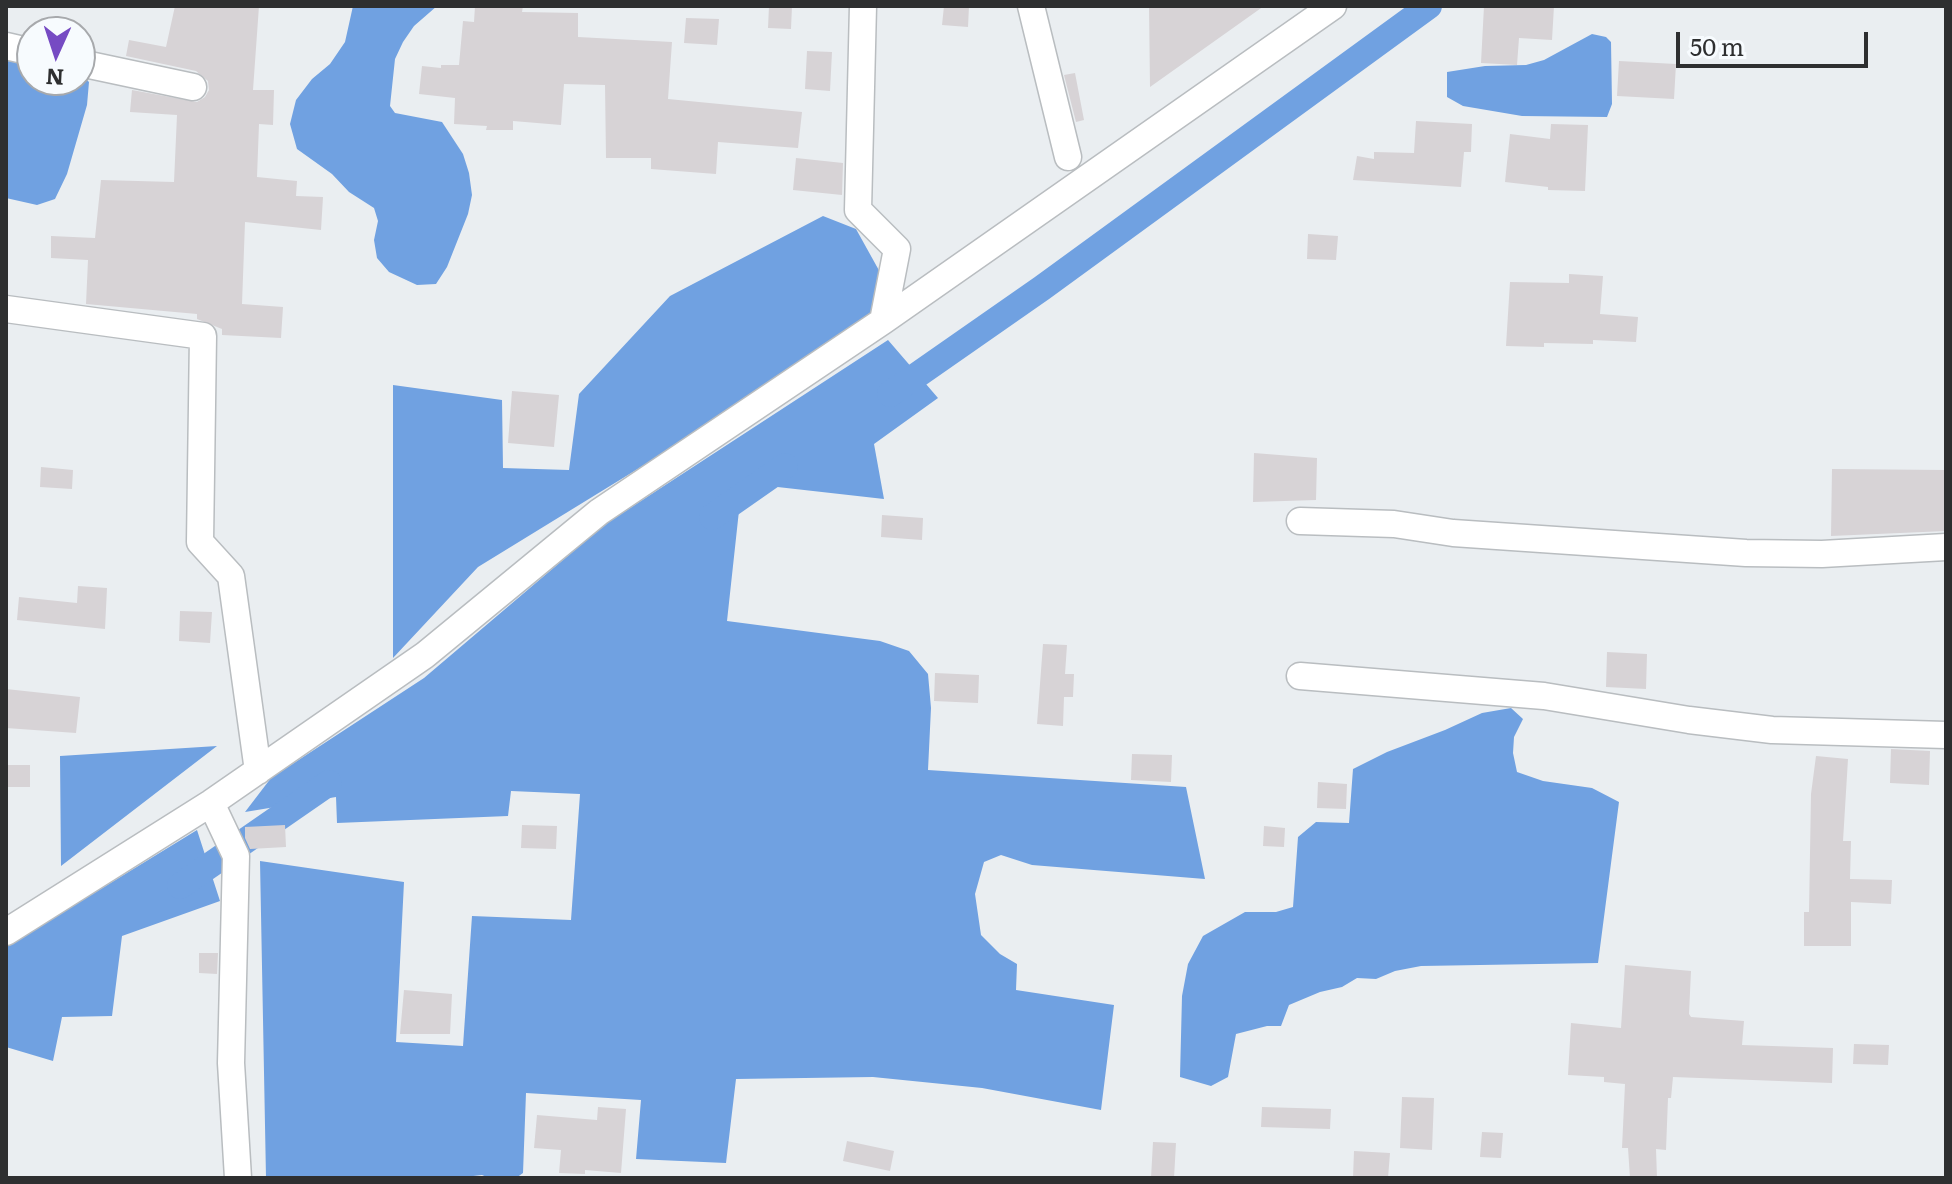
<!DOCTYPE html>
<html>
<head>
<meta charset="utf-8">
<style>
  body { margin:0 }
  #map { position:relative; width:1952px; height:1184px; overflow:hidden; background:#eaeef1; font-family:Literata,serif }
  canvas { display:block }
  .frame { position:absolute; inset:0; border:8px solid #2e2f30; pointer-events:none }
  .north { position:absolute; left:16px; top:16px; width:80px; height:80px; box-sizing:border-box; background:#f7fbfe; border:2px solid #a7a9ac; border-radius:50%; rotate:183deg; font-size:22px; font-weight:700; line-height:32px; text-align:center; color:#2e2f30 }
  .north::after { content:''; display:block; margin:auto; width:28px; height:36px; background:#764bc3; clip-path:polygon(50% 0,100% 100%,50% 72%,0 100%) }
  .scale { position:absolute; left:1676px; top:32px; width:192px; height:36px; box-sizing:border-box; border:4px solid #2e2f30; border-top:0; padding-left:10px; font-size:24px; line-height:28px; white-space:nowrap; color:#2e2f30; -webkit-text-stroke:6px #f7fbfe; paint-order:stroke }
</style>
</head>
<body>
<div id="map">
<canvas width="1952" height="1184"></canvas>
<div class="frame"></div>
<div class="north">N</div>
<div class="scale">50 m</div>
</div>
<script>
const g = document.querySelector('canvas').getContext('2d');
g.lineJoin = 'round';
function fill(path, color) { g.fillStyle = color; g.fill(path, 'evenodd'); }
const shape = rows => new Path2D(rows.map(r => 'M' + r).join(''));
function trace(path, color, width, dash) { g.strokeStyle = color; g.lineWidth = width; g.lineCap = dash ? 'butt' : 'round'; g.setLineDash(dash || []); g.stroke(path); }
const water = shape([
  [353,6,437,6,414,26,403,42,395,59,390,106,395,113,442,122,463,154,469,173,472,195,468,214,447,267,436,284,417,285,389,272,377,258,374,240,378,221,374,208,349,192,332,174,297,149,290,124,296,100,312,79,330,64,345,42],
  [1592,34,1606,37,1611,42,1612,104,1607,117,1522,116,1463,106,1447,97,1447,72,1485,66,1526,65,1544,60],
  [6,59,32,62,32,80,80,80,80,73,89,82,87,105,67,174,55,199,37,205,6,198],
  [823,216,856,229,881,274,879,316,654,459,478,567,393,658,393,385,502,400,503,468,569,470,579,394,670,296],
  [888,340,938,398,874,444,884,499,742,483,727,621,880,641,909,651,928,674,931,708,928,770,1186,787,1205,879,1032,865,1001,855,984,862,975,894,981,935,1000,954,1017,964,1016,990,1114,1005,1101,1110,982,1088,873,1077,736,1079,726,1163,636,1159,641,1100,526,1093,523,1173,516,1178,489,1178,482,1175,456,1178,266,1178,260,861,404,882,396,1042,463,1046,472,916,571,920,580,794,511,791,508,816,337,823,336,797,245,812,271,778,424,678,604,525],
  [1511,708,1523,719,1514,737,1513,753,1517,772,1543,781,1592,788,1619,802,1598,963,1421,966,1395,971,1376,979,1357,978,1342,987,1320,992,1289,1005,1281,1026,1267,1026,1236,1034,1228,1077,1211,1086,1180,1077,1182,996,1188,964,1203,936,1245,912,1276,912,1293,907,1298,837,1316,822,1349,823,1353,769,1387,752,1445,730,1482,713],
  [217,746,61,866,60,756],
  [197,830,220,901,122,936,112,1016,62,1017,53,1061,6,1047,6,947]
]);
const canal = shape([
  [890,394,1042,288,1429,6],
  [712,517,785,466],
  [180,886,329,783]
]);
const building = shape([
  [175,6,259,6,253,90,274,90,273,125,259,124,257,177,297,181,296,196,323,197,321,230,245,222,242,304,283,307,281,338,222,335,222,329,197,319,197,314,86,304,88,260,51,258,51,236,95,238,101,180,174,182,177,115,130,112,132,90,197,102,205,97,209,90,208,81,196,71,126,56,129,40,166,47],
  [475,6,523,6,522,12,578,13,578,37,672,42,668,99,802,112,798,148,718,142,716,174,651,169,651,158,606,158,605,85,564,84,561,125,513,121,513,130,486,130,487,126,454,124,455,98,419,94,422,66,441,68,441,65,459,65,463,21,474,22],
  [769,6,792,6,791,29,768,28],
  [944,6,969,6,968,27,942,25],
  [1149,6,1264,6,1150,87],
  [1484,6,1554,6,1552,40,1519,38,1517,65,1481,63],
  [686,18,719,19,717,45,684,43],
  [807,51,832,52,830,91,805,89],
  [1619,61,1676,64,1674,99,1617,96],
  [1075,73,1084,120,1076,122,1064,75],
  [1416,121,1472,124,1471,152,1464,152,1461,187,1353,180,1357,156,1374,159,1374,152,1414,153],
  [1551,124,1588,125,1585,191,1548,190,1548,187,1505,182,1510,134,1550,139],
  [796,158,843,163,842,195,793,190],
  [1308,234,1338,236,1336,260,1307,259],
  [1569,274,1603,276,1600,314,1638,317,1636,342,1593,340,1593,344,1544,343,1544,347,1506,346,1510,282,1569,283],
  [512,391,559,395,554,447,508,443],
  [1254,453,1317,458,1316,500,1253,502],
  [41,467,73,470,72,489,40,487],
  [1832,469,1946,470,1946,531,1831,536],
  [882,515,923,518,922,540,881,537],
  [78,586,107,588,105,629,17,620,19,597,77,603],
  [180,611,212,612,210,643,179,641],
  [1043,644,1067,645,1065,674,1074,674,1073,697,1064,697,1063,726,1037,724],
  [1607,652,1647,654,1646,689,1606,687],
  [935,673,979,675,978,703,934,701],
  [6,689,80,697,76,733,6,728],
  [1891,749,1930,751,1929,785,1890,783],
  [1132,754,1172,755,1171,782,1131,780],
  [1816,756,1848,759,1843,841,1851,841,1850,879,1892,880,1891,904,1851,902,1851,946,1804,946,1804,912,1809,912,1811,794],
  [6,765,30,765,30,787,6,787],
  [1318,782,1347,784,1346,809,1317,808],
  [285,825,286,847,250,849,245,838,245,827],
  [522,825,557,826,556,849,521,848],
  [1264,826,1285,828,1284,847,1263,846],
  [199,953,218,953,217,974,199,973],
  [1625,965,1691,971,1689,1014,1691,1017,1744,1021,1742,1045,1833,1048,1832,1083,1673,1077,1671,1098,1668,1098,1666,1150,1656,1149,1657,1178,1630,1178,1628,1148,1622,1148,1625,1084,1604,1082,1604,1077,1568,1075,1571,1023,1621,1028],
  [404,990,452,994,450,1034,400,1034],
  [1854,1044,1889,1045,1888,1065,1853,1064],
  [1402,1097,1434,1098,1432,1150,1400,1148],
  [598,1107,626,1109,621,1173,585,1170,585,1174,559,1173,561,1150,534,1148,537,1115,597,1120],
  [1262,1107,1331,1109,1330,1129,1261,1127],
  [1482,1132,1503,1133,1501,1158,1480,1157],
  [847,1141,894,1151,890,1171,843,1161],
  [1153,1142,1176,1143,1174,1178,1151,1178],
  [1354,1151,1390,1153,1388,1178,1353,1178]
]);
const minor = shape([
  [863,6,858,210,897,249,883,321],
  [1031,6,1068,157],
  [6,46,32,52],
  [80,63,193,87],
  [6,309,203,336,200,542,231,576,258,771],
  [1300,521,1394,524,1453,533,1746,553,1822,554,1946,547],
  [1300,676,1544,696,1689,720,1772,730,1946,735],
  [211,803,236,856,231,1063,238,1178],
  [6,932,211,803,425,655,599,512,883,321,1333,6]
]);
fill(water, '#70a1e1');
trace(canal, '#70a1e1', 26);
fill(building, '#d7d3d6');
trace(minor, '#b9bdc0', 29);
trace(minor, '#fff', 26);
</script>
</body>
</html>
